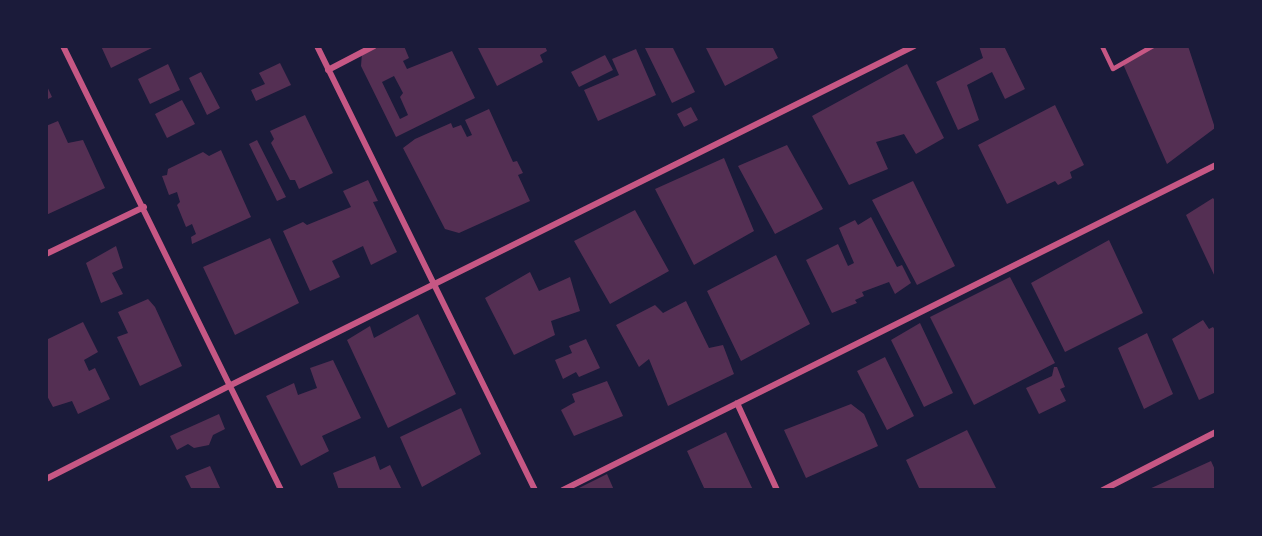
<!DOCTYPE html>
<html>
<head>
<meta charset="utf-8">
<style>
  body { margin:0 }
  #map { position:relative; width:1262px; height:536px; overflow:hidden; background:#1b1b3a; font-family:"IBM Plex Serif",serif }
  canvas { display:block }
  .frame { position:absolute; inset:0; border:48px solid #1b1b3a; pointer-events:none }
</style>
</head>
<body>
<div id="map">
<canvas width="1262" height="536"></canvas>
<div class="frame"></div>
</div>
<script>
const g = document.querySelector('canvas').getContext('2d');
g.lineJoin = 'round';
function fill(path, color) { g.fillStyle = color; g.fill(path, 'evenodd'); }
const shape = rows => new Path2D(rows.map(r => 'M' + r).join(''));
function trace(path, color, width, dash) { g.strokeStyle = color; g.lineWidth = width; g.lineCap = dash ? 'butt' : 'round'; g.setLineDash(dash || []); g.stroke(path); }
const building = shape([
  [101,46,156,46,111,68],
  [376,46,404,46,409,58,403,61,407,69,452,51,475,98,396,137,361,66,362,53],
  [394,76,403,93,400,97,408,115,400,119,382,82],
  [477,46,545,46,547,51,540,55,543,62,497,86],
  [644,46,672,46,695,92,672,103],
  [705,46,772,46,778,58,725,86],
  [979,46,1004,46,1025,89,1005,99,992,72,967,85,979,120,958,130,936,82,983,58],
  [1154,46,1188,46,1215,128,1167,164,1123,64],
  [636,49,656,95,598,121,584,90,619,75,612,59],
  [605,55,613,70,579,87,571,72],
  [280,63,291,85,256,101,251,90,265,84,259,73],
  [168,64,180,90,150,104,138,79],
  [907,64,944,138,916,154,904,134,876,142,888,169,849,185,812,116],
  [201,72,220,108,207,115,189,78],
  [46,84,52,97,46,100],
  [182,100,195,124,167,138,155,114],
  [1055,105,1084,165,1070,172,1072,178,1058,185,1055,181,1007,204,978,145],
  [691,107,698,120,684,127,677,114],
  [489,109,513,162,517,161,523,173,518,175,530,201,459,233,445,229,403,148,415,139,451,123,453,128,461,125,467,137,472,135,465,120],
  [305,115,333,173,299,189,295,180,290,180,271,143,274,139,270,131],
  [58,121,68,143,83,140,105,188,46,215,46,126],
  [257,140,286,197,277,201,249,144],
  [787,145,823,209,775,234,738,166],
  [221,150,251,217,192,244,191,237,196,234,192,224,186,227,177,205,180,202,177,192,169,195,162,176,167,175,168,169,203,152,209,156],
  [724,158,754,231,694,265,655,189],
  [368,180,378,201,373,202,397,252,371,265,363,246,332,261,340,277,310,291,283,231,303,222,307,225,351,207,343,191],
  [913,181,955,266,917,285,872,200],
  [1213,198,1216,202,1216,279,1186,215],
  [635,210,669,271,610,304,574,241],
  [871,217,897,267,902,265,911,283,895,294,889,282,862,292,864,296,855,300,857,303,832,313,806,260,838,244,848,266,854,263,839,228,855,220,858,225],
  [270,238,299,303,235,335,203,267],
  [1109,240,1143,313,1065,352,1031,283],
  [116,246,123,268,112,273,123,294,101,303,86,263],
  [776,255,810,324,741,361,707,291],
  [530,272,539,291,570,277,580,311,551,321,555,335,514,355,485,298],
  [1010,277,1055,363,974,405,930,317],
  [148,299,155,307,182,366,140,386,117,337,128,333,118,312],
  [686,301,709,348,723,345,734,374,668,406,649,359,639,367,616,325,655,305,663,313],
  [418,314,456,394,388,428,347,340,370,326,374,338],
  [1203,320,1209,329,1213,327,1216,332,1216,392,1199,400,1172,339],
  [83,322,98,352,84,360,89,371,95,368,110,399,78,414,72,401,53,407,46,394,46,340],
  [920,323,953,393,924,407,891,340],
  [1147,333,1173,394,1144,409,1118,348],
  [586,339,600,368,579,377,576,372,563,379,555,360,572,353,569,346],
  [885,357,914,416,887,430,857,371],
  [333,360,361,418,322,436,329,451,301,466,266,396,294,383,298,395,317,388,310,368],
  [1054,367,1057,367,1065,387,1060,389,1066,401,1039,414,1026,388,1052,376],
  [607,381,623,416,574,436,561,410,575,402,572,394],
  [851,404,864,414,878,446,806,478,784,430],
  [461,408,481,454,422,487,400,437],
  [219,414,225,429,213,435,209,445,194,448,188,444,177,450,170,436],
  [967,430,997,490,920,490,906,460],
  [726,432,753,490,705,490,687,451],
  [375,456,380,470,390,465,402,490,339,490,333,473],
  [1211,461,1216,472,1216,490,1147,490],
  [210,466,221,490,192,490,185,476],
  [607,474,614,490,575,490]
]);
const service = shape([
  [1102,46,1113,69,1153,46]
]);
const minor = shape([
  [63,46,281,490],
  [317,46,535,490],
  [328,70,374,46],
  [46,254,144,207],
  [737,403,777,490],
  [46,479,231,385,914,46],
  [563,490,1216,165],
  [1103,490,1216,432]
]);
fill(building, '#542f53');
trace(service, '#c65784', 4.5);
trace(minor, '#c65784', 6);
</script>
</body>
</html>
